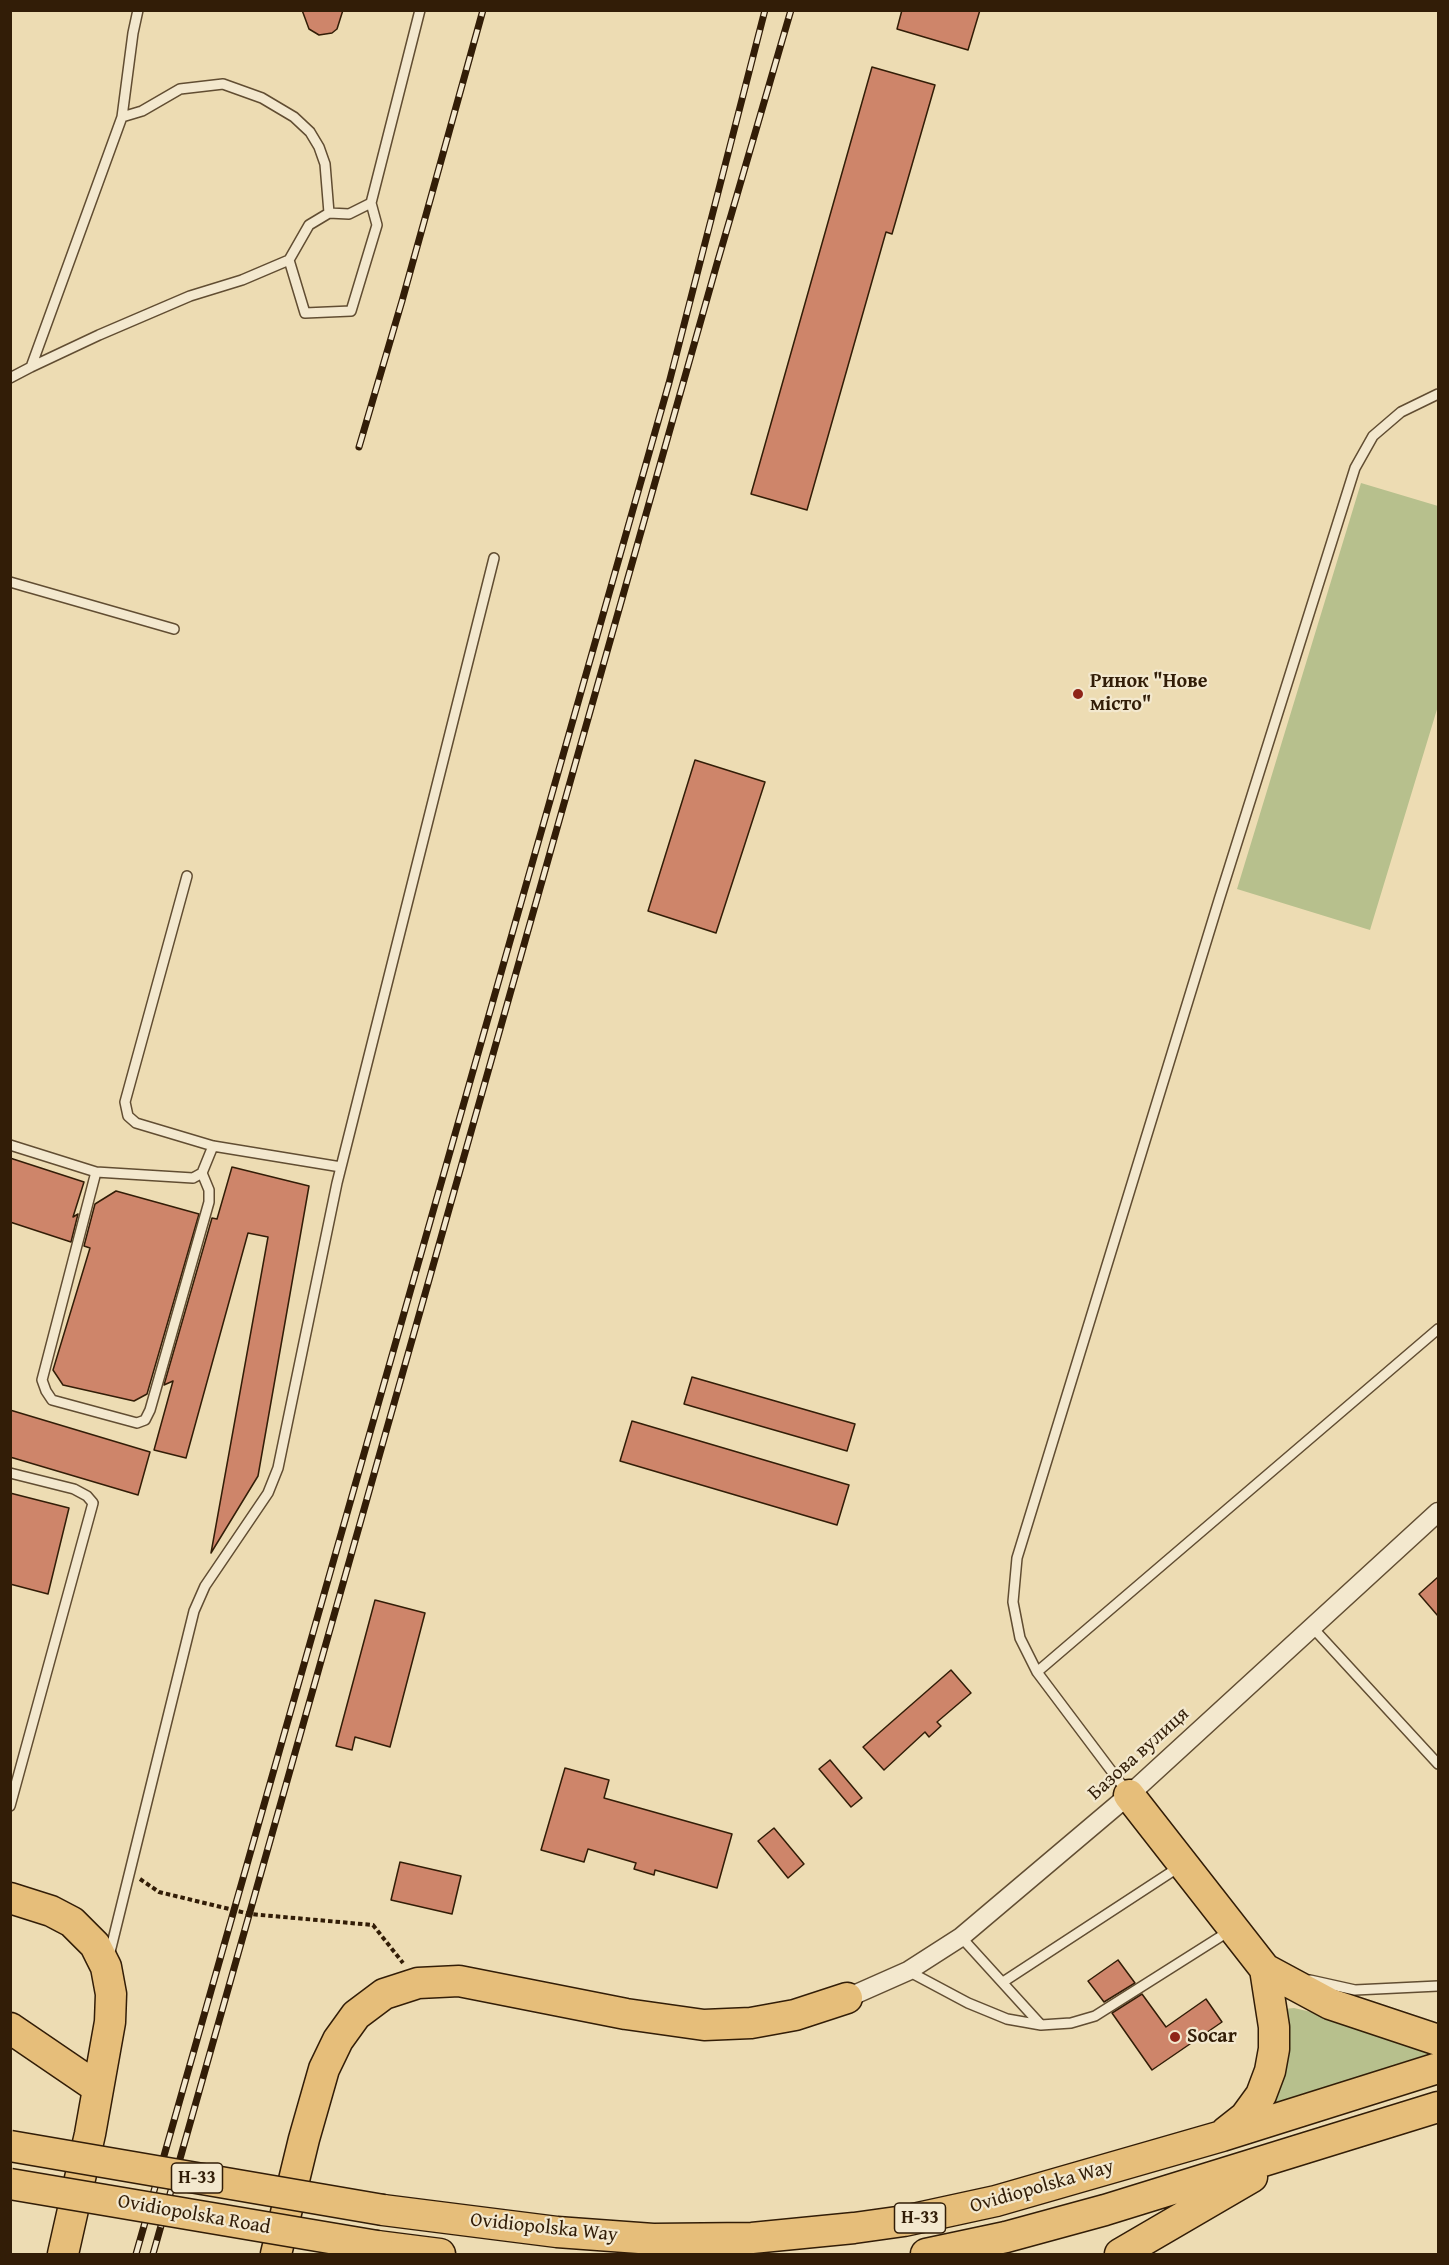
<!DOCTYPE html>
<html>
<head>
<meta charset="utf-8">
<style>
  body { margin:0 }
  #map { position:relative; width:1449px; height:2265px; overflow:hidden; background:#eddcb3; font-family:"Gentium Book Plus",serif }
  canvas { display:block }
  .frame { position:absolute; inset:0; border:12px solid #321d07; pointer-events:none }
</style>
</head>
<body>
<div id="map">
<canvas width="1449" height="2265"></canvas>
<div class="frame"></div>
</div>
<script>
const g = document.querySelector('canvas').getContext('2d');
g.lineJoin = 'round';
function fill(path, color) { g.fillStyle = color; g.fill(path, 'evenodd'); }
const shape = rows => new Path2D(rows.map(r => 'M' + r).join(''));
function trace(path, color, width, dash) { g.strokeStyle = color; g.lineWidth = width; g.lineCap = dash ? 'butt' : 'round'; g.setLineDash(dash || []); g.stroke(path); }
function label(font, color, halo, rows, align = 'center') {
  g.font = font + ' "Gentium Book Plus",serif'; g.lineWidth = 4.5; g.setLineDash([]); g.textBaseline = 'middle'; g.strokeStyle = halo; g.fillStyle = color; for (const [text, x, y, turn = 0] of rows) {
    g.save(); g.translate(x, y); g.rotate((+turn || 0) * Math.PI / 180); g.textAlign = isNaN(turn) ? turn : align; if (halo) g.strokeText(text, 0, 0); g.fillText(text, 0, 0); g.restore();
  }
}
const green = shape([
  [1361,483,1438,506,1438,706,1370,930,1237,889],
  [1294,2008,1333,2017,1438,2051,1259,2109,1284,2009]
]);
const building = shape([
  [302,10,343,10,337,29,332,33,319,35,309,29,302,10],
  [902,10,980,10,968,50,897,29,902,10],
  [872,67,935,85,892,234,886,232,807,510,751,494,872,67],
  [695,760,765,782,716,933,648,911,695,760],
  [10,1158,84,1182,73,1217,78,1214,71,1242,10,1222,10,1158],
  [232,1167,309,1186,258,1476,211,1553,268,1237,248,1233,186,1458,154,1450,173,1381,164,1385,212,1218,217,1219,232,1167],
  [116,1191,199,1214,147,1394,134,1401,63,1385,53,1370,90,1248,84,1246,95,1204,116,1191],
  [692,1377,855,1424,847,1451,684,1404,692,1377],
  [10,1410,150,1452,138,1495,10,1457,10,1410],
  [632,1421,849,1485,837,1525,620,1461,632,1421],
  [10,1493,69,1508,48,1594,10,1584,10,1493],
  [1438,1577,1438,1616,1419,1594,1438,1577],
  [375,1600,425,1613,390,1747,355,1737,352,1750,336,1746,375,1600],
  [951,1670,971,1693,937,1722,941,1726,929,1737,925,1732,884,1770,863,1747,951,1670],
  [830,1760,862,1798,851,1807,819,1769,830,1760],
  [565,1768,609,1780,604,1798,732,1834,717,1888,655,1870,654,1875,634,1869,636,1863,588,1849,584,1862,541,1850,565,1768],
  [774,1828,804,1864,788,1878,758,1841,774,1828],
  [400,1862,461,1876,452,1914,391,1900,400,1862],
  [1118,1960,1135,1983,1104,2002,1088,1981,1118,1960],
  [1142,1994,1166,2027,1206,1999,1222,2022,1152,2070,1112,2013,1142,1994]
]);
const path = shape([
  [140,1879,159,1892,250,1914,373,1925,403,1963]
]);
const lane = shape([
  [138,10,133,33,122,117,31,367,99,335,190,296,242,280,289,260,305,313,351,311,377,225,371,203,420,10],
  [122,117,142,111,180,89,223,84,262,98,294,117,310,132,319,147,325,164,329,213],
  [289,260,309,225,329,213,349,214,371,203],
  [10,378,31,367],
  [10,582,174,629],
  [187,876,125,1102,128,1116,136,1123,213,1146,341,1167],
  [10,1145,96,1172,193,1178,202,1173,213,1146],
  [96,1172,42,1380,46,1391,52,1400,137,1423,145,1420,150,1410,209,1202,209,1190,202,1173],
  [10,1473,74,1489,87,1496,93,1503,10,1806],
  [1312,1627,1438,1764],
  [1037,1672,1438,1329],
  [1128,1793,1037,1672,1020,1638,1013,1602,1017,1558,1219,900,1355,468,1373,436,1401,412,1438,394],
  [961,1937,1041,2025],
  [109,1956,194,1611,205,1586,268,1493,278,1468,337,1183,494,558],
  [908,1971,968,2003,1007,2019,1041,2025,1071,2023,1095,2016,1231,1930],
  [1310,1980,1355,1990,1438,1986],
  [1003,1982,1179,1867]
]);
const street = shape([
  [847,1998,908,1971,961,1937,1129,1795,1438,1512]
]);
const primary = shape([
  [1129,1795,1265,1969,1330,2004,1438,2040],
  [10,1898,51,1911,72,1922,95,1945,106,1967,111,1994,110,2022,90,2134,63,2254],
  [10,2028,98,2088],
  [1226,2132,1245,2117,1261,2095,1270,2071,1274,2049,1274,2027,1265,1969],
  [383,2210,557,2232,653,2239,752,2238,854,2228,904,2221,996,2201,1222,2136,1438,2068],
  [377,2246,440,2254],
  [276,2254,304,2139,324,2069,338,2040,356,2015,384,1994,418,1983,459,1981,626,2014,704,2025,751,2023,795,2015,847,1998],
  [926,2254,1006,2237,1105,2210,1438,2107],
  [1120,2254,1252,2177]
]);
const rail = shape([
  [359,447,402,301,483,10],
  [136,2254,669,383,765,10],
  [153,2254,718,260,791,10]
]);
const primaryBridge = shape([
  [10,2146,383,2210],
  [10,2184,377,2246]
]);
const markers = [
  [1078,694,6,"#8f2418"],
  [1175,2037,6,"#8f2418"]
];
const shields = [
  [197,2178,51],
  [920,2218,51]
];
const shieldNames = [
  ["Н-33",197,2178],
  ["Н-33",920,2218]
];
const poiNames = [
  ["Ринок \"Нове",1090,682],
  ["місто\"",1090,705],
  ["Socar",1187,2037]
];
const streetNames = [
  ["Базова вулиця",1139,1754,-42],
  ["Ovidiopolska Way",1042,2187,-16],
  ["Ovidiopolska Road",194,2215,10],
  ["Ovidiopolska Way",544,2228,6]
];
fill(green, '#b7c08d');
fill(building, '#ce856a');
trace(building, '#321d07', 1.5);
trace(lane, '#614d32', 12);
trace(street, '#614d32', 21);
trace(primary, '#321d07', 33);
trace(path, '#321d07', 4, [4.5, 3]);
trace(lane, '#f3e8ce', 9);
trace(street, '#f3e8ce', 18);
trace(primary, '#e6be7a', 30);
trace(rail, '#321d07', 7);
trace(rail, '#f3e8ce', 4.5, [14]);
trace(primaryBridge, '#321d07', 33, []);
trace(primaryBridge, '#e6be7a', 30);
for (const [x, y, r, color] of markers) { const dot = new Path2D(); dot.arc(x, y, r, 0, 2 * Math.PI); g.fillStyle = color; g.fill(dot); trace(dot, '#f3e8ce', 2); }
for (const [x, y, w] of shields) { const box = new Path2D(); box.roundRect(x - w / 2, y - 15, w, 30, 4.5); g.fillStyle = '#f3e8ce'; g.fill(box); trace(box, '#321d07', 1.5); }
label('bold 18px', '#321d07', null, shieldNames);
label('bold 20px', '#321d07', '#f3e8ce', poiNames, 'left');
label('20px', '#321d07', '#f3e8ce', streetNames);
</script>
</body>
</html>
